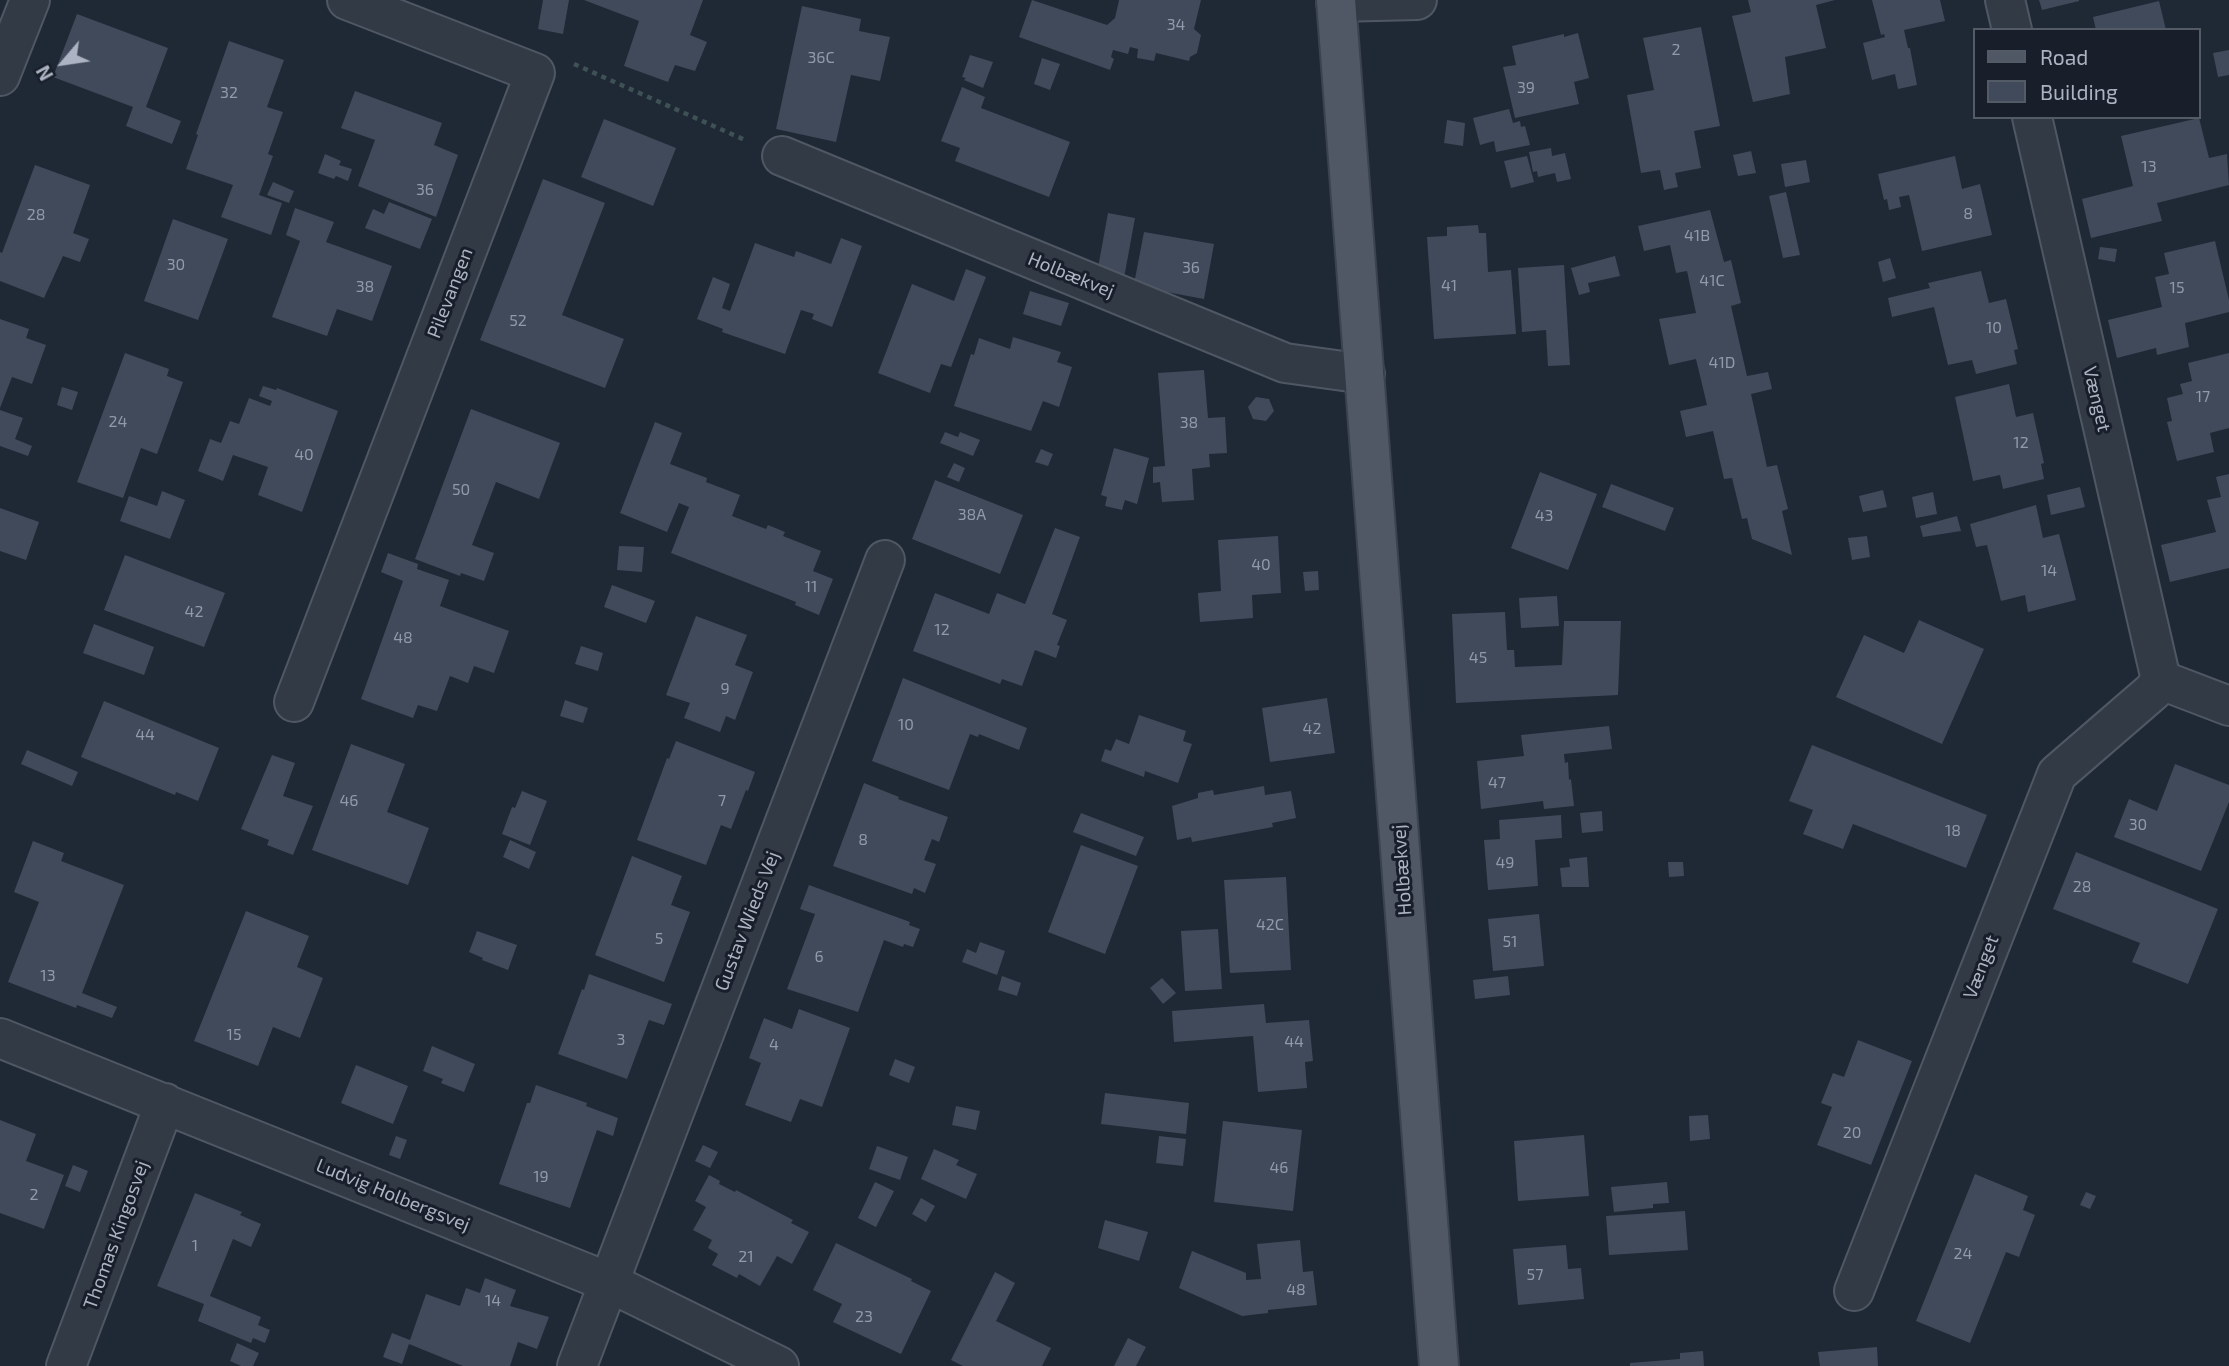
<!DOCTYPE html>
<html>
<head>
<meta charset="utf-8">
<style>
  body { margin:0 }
  #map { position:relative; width:2229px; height:1366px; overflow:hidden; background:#1f2835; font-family:"Exo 2",sans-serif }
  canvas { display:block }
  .legend { position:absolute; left:1973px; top:28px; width:228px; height:91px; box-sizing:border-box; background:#181f2a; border:2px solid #535b67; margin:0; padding:9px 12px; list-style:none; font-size:21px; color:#acb4c3 }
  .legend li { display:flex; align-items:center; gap:14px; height:35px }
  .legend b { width:35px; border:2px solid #535b67 }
  .north { position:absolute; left:28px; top:28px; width:70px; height:70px; -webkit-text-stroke:5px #181f2a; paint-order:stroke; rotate:241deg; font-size:19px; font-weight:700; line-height:28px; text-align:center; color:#acb4c3 }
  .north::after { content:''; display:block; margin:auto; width:24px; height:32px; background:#acb4c3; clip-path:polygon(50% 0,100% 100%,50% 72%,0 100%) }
</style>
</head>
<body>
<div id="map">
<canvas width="2229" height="1366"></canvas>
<ul class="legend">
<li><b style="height:9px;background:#505866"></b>Road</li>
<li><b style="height:19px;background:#404a5a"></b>Building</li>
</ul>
<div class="north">N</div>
</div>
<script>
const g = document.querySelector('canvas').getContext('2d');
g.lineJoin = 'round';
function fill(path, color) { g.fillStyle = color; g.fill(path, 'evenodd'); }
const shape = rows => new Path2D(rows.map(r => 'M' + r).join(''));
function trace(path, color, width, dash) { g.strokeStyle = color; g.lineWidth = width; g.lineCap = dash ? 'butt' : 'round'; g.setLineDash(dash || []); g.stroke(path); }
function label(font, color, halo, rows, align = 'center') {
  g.font = font + ' "Exo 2",sans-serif'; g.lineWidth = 6; g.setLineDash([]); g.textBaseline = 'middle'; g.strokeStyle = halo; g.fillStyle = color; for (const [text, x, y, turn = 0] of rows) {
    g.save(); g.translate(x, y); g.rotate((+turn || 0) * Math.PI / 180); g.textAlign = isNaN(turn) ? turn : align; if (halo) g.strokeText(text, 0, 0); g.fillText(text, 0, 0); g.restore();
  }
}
const building = shape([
  [543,0,569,0,563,34,538,29],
  [584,0,703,0,690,35,707,42,695,71,675,65,668,82,624,66,639,21],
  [1032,0,1107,25,1115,18,1119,0,1201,0,1194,29,1201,35,1197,53,1190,57,1189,61,1156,53,1154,61,1137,58,1138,49,1130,47,1128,54,1113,50,1111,57,1114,59,1110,70,1019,37],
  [1748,0,1835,0,1816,5,1826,48,1785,57,1790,94,1753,102,1732,16,1751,12],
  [1872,0,1940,0,1945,21,1904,30,1908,48,1910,48,1917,85,1898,89,1895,74,1872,80,1863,43,1885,37,1884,34,1881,35],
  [2039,0,2079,0,2079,1,2042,10],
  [2159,1,2166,30,2096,30,2093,17],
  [802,6,861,19,859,31,890,37,880,81,851,75,836,142,776,129],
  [77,14,168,48,146,107,181,121,172,144,126,126,133,107,53,77],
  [1701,27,1720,126,1694,131,1701,168,1675,173,1678,187,1664,190,1660,170,1641,173,1627,95,1654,90,1643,38],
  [1578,33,1589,78,1574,82,1579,104,1515,118,1503,67,1516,65,1512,46,1564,34,1564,37],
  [229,41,284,60,267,107,283,112,268,154,273,156,259,195,282,203,271,235,221,217,233,185,186,169,198,135,196,134],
  [2229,50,2229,75,2218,77,2213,53],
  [970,55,993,62,983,88,964,80,966,78,962,77],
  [1042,58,1060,64,1050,90,1034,84],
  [962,87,985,97,981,108,1070,142,1049,197,955,161,960,148,941,141],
  [355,91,442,123,434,145,458,155,436,217,358,186,375,140,341,128],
  [1509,109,1513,123,1520,121,1521,127,1525,126,1530,145,1496,152,1494,141,1480,145,1473,118],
  [2199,118,2209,158,2227,154,2229,185,2157,203,2162,221,2091,238,2082,199,2133,186,2121,136],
  [604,119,676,148,653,206,581,177],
  [1447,120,1465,123,1463,146,1444,143],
  [1551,148,1552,156,1565,153,1571,179,1557,182,1555,173,1538,177,1537,171,1533,172,1529,152],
  [1751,151,1756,173,1738,176,1733,155],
  [325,154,341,161,339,165,352,169,348,181,336,176,334,179,318,173],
  [1527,156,1534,182,1511,188,1504,161],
  [1955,156,1962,189,1980,184,1992,235,1922,251,1909,195,1899,197,1901,207,1889,210,1887,199,1884,200,1878,174],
  [1806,160,1810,182,1785,187,1781,164],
  [35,165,90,185,73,233,89,239,80,262,63,256,44,298,0,281,0,252,2,253],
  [543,179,605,203,562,315,624,339,605,388,480,340],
  [273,182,294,191,289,203,267,195],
  [1786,192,1800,255,1783,258,1769,196],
  [389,202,432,219,420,249,365,228,373,209,384,214],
  [295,208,334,222,326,242,392,266,372,321,337,309,327,336,272,317,300,241,286,235],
  [1710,210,1724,262,1731,260,1741,303,1731,306,1747,376,1768,372,1772,389,1751,394,1767,467,1777,465,1788,509,1782,511,1792,555,1752,539,1747,518,1742,519,1732,478,1724,479,1713,431,1686,437,1680,411,1707,405,1696,359,1669,365,1659,319,1696,313,1687,271,1676,273,1670,245,1644,251,1638,226],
  [1108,213,1135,218,1124,278,1097,273],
  [173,219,228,239,198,320,144,301],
  [1478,225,1479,233,1486,233,1488,272,1511,270,1516,334,1434,339,1427,237,1447,236,1447,227],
  [1144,232,1214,244,1204,299,1150,289,1151,287,1134,284],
  [841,238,862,246,832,327,812,319,814,314,801,310,785,354,722,332,723,329,697,319,713,277,730,284,722,308,730,311,755,243,794,257,796,251,831,264],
  [2215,241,2229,300,2229,312,2185,323,2189,347,2157,355,2156,348,2117,358,2108,320,2162,307,2155,277,2169,274,2164,253],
  [2100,247,2117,249,2115,262,2098,259],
  [1615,256,1620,276,1588,283,1590,292,1579,295,1571,268],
  [1890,258,1896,278,1883,282,1878,262],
  [1564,265,1570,365,1548,366,1546,330,1522,332,1518,268],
  [966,269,986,277,951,367,941,364,930,393,878,373,912,284,954,301],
  [1981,271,1989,303,2006,299,2018,349,2014,350,2017,364,1976,374,1972,360,1948,365,1934,307,1892,317,1888,298,1930,288,1928,283],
  [1030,291,1069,303,1061,326,1023,314],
  [0,319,29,329,26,338,46,345,32,384,12,377,0,408],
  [1013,337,1061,352,1057,362,1072,367,1059,407,1043,401,1031,431,954,406,971,354,974,355,979,338,1010,349],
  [125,353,169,369,167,376,183,382,157,454,141,448,123,498,77,482],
  [2229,353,2229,428,2210,433,2214,452,2177,461,2167,422,2172,421,2167,398,2183,394,2180,384,2192,381,2188,363],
  [1204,370,1208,418,1225,417,1227,453,1209,454,1210,467,1192,469,1194,500,1162,502,1160,482,1153,483,1153,467,1165,466,1158,373],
  [2009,384,2016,417,2033,413,2044,463,2041,464,2044,479,2003,489,2000,475,1973,481,1955,397],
  [263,386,276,390,277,388,338,411,302,512,258,495,268,467,233,455,223,481,198,471,210,439,221,443,230,421,239,424,249,398,270,406,272,401,259,396],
  [62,387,78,392,72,410,57,405],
  [1256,397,1269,399,1274,411,1266,421,1253,419,1248,407],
  [471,409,560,443,539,499,496,482,472,545,494,553,484,581,461,573,460,576,415,559],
  [0,410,23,418,15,439,32,446,28,456,0,446],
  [655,422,682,433,670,464,707,478,706,482,740,495,732,516,766,529,768,525,785,532,783,536,821,551,813,571,833,579,819,615,795,605,796,602,671,553,689,507,679,503,667,532,620,513],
  [945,432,958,437,960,432,980,440,973,456,940,443],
  [1114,448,1149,458,1137,504,1125,500,1122,510,1105,506,1107,497,1101,495],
  [1041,449,1053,454,1048,466,1035,462],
  [954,463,965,468,959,482,947,477],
  [1540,472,1597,494,1568,570,1511,548],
  [2229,474,2229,568,2170,582,2161,545,2216,532,2207,500,2221,497,2216,477],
  [935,480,1023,515,1000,574,912,539],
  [1611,484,1674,508,1665,531,1602,507],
  [2080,487,2085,507,2051,515,2047,495],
  [1883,490,1887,507,1863,512,1859,496],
  [162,491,185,500,170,539,120,521,129,496,157,506],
  [1933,492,1937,514,1916,518,1912,497],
  [2036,505,2043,538,2059,534,2076,600,2028,612,2025,595,2001,601,1987,545,1976,547,1970,524],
  [0,508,39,522,26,560,0,551],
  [1957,516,1961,531,1923,537,1920,526],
  [1055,528,1080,537,1052,614,1067,620,1057,645,1060,646,1056,658,1035,650,1022,686,1002,679,1000,684,913,651,935,593,989,614,997,593,1025,604],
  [1278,536,1281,593,1252,595,1253,618,1200,622,1198,593,1221,591,1218,540],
  [1867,536,1870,557,1852,560,1848,538],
  [619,546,644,547,642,572,617,570],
  [388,553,418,564,417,569,449,580,440,606,509,631,494,673,474,666,468,683,450,676,437,711,418,705,413,718,361,699,403,581,381,572],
  [125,555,225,593,204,647,104,610],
  [1318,571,1319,590,1305,591,1303,572],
  [612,585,655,601,646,623,604,607],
  [1557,596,1559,626,1521,628,1519,598],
  [1505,612,1507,650,1514,650,1515,667,1562,665,1564,621,1621,621,1618,695,1456,703,1452,614],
  [696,616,747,635,735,665,753,672,735,720,726,716,720,732,684,718,690,703,666,695],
  [1919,620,1984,649,1942,744,1836,697,1864,635,1904,653],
  [94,624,154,647,144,675,83,653],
  [581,646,603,653,598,671,575,664],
  [903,678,1027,728,1019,750,979,734,978,737,970,734,949,790,872,761],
  [1327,698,1335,753,1270,762,1262,708],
  [565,700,588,708,583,723,560,716],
  [104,701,219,748,198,801,176,792,175,795,81,757],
  [1139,715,1186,731,1183,741,1192,744,1178,783,1145,771,1144,777,1101,761,1105,749,1111,751,1116,739,1129,744],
  [1609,726,1612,749,1564,754,1565,763,1568,762,1569,780,1571,779,1574,806,1544,809,1543,801,1481,809,1477,761,1524,756,1521,735],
  [676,741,755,772,748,791,746,790,731,829,721,825,706,865,637,840,667,758,669,759],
  [351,744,405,764,387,812,429,828,408,885,312,850],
  [1812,745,1987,815,1966,868,1853,824,1843,849,1803,834,1813,810,1789,801],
  [27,750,78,772,72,786,21,764],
  [272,755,295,763,283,796,313,806,293,855,267,845,269,840,241,829],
  [2175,764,2229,785,2229,802,2201,871,2114,837,2129,799,2157,811],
  [864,783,899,797,898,799,948,817,939,842,932,839,924,860,936,864,925,893,914,888,912,894,833,866],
  [1264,786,1265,795,1291,791,1296,818,1272,823,1273,827,1192,842,1191,837,1177,840,1172,806,1198,798,1198,793,1213,790,1214,795],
  [522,791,547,801,530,845,502,834,512,807,515,808],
  [1602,811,1603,831,1582,833,1580,813],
  [1081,813,1144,837,1136,856,1073,832],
  [1561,815,1562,838,1535,840,1538,886,1488,890,1484,840,1500,839,1499,820],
  [510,840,536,852,529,869,503,857],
  [33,841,64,853,61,861,124,885,82,993,117,1007,112,1018,77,1005,76,1008,8,982,39,902,14,892],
  [1081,845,1138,866,1105,954,1048,932],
  [2076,852,2218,909,2188,984,2132,962,2140,943,2053,909],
  [632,856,682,876,671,905,690,912,664,982,595,955],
  [1587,857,1589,887,1562,887,1560,868,1570,867,1569,859],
  [1668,862,1683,862,1684,876,1669,877],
  [1286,877,1291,970,1230,973,1224,880],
  [809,885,910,922,909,925,920,929,913,947,904,944,903,947,884,940,858,1012,787,989,815,914,800,909],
  [246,911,309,936,297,967,323,978,300,1038,273,1027,258,1066,194,1041],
  [1539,914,1544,966,1493,971,1488,919],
  [1218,929,1222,989,1185,991,1181,931],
  [477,931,517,945,508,970,482,960,483,958,469,952],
  [980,942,1005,951,997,975,962,962,967,949,976,953],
  [589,974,672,1004,664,1025,649,1020,627,1079,558,1054,582,989,584,990],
  [1002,976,1021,983,1017,996,998,990],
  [1508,976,1510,995,1475,999,1473,980],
  [1162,978,1176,993,1163,1004,1150,988],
  [1264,1004,1266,1023,1309,1020,1313,1061,1305,1062,1307,1088,1258,1092,1253,1036,1174,1042,1172,1011],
  [799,1009,850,1028,822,1107,800,1099,791,1122,745,1105,761,1063,749,1058,764,1018,792,1029],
  [1858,1040,1912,1061,1871,1165,1817,1145,1832,1107,1821,1103,1833,1073,1844,1077],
  [432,1046,475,1064,464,1092,441,1083,443,1079,423,1071],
  [895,1059,915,1067,909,1083,889,1075],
  [356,1065,408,1086,393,1124,341,1103],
  [536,1085,587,1103,586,1106,618,1118,613,1136,597,1130,570,1208,499,1184,527,1103,530,1103],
  [1105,1093,1189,1103,1186,1134,1101,1124],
  [956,1106,980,1111,976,1130,952,1125],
  [1708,1115,1710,1139,1690,1141,1689,1116],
  [0,1120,36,1134,26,1161,64,1175,44,1229,0,1213],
  [1223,1121,1302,1130,1293,1211,1214,1202],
  [1584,1135,1589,1196,1518,1201,1514,1141],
  [396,1136,407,1140,400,1159,389,1155],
  [1159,1136,1186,1139,1183,1166,1156,1163],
  [703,1145,718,1152,710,1168,695,1161],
  [877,1146,908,1157,900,1180,869,1169],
  [934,1149,959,1160,956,1165,977,1174,966,1199,921,1179],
  [73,1165,88,1171,80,1192,65,1186],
  [1975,1174,2028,1196,2023,1210,2035,1215,2019,1257,2006,1252,1970,1343,1916,1321],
  [709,1175,720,1181,719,1184,735,1192,736,1190,793,1220,791,1223,809,1232,792,1264,777,1256,760,1286,739,1274,737,1278,712,1265,718,1254,708,1248,712,1240,693,1230,706,1207,695,1201],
  [875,1182,894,1191,876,1227,858,1218],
  [1667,1182,1669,1203,1653,1204,1653,1208,1614,1212,1611,1187],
  [2086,1192,2096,1196,2090,1209,2080,1205],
  [195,1193,242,1212,240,1215,261,1224,251,1247,233,1239,210,1296,261,1317,258,1325,270,1330,265,1343,253,1338,251,1343,198,1321,204,1304,157,1286],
  [921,1198,935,1206,926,1222,912,1214],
  [1685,1211,1688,1250,1609,1255,1606,1216],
  [1105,1220,1148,1232,1139,1261,1098,1248],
  [1300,1240,1303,1272,1313,1271,1317,1305,1268,1310,1268,1313,1242,1316,1179,1288,1192,1251,1246,1273,1246,1280,1261,1279,1257,1244],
  [836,1243,912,1279,911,1281,931,1291,901,1354,833,1322,842,1304,813,1290],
  [1566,1245,1568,1269,1581,1268,1584,1299,1518,1305,1513,1249],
  [995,1272,1015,1283,996,1321,1051,1348,1042,1366,963,1366,951,1360],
  [485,1278,516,1290,510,1306,549,1317,537,1349,518,1342,510,1366,463,1366,409,1344,402,1364,383,1357,392,1333,410,1340,426,1294,460,1306,466,1288,480,1293],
  [1128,1338,1146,1347,1136,1366,1114,1366],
  [237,1343,259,1353,253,1366,241,1366,230,1361],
  [1877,1347,1878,1366,1820,1366,1818,1352],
  [1703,1351,1704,1366,1630,1366,1630,1363,1680,1359,1680,1353]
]);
const path = shape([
  [574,64,745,140]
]);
const minor = shape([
  [2005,0,2012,30],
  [1336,2,1417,0],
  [0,76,30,0],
  [2032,117,2161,680,2229,706],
  [782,156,1285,363,1365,374],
  [294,702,535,73,347,0],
  [0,1038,608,1282,779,1366],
  [1854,1291,2057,774,2153,691,2161,680],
  [66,1366,165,1103],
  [577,1366,885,560]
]);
const major = shape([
  [1336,0,1439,1366]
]);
const numberNames = [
  ["34",1176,25],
  ["2",1676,50],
  ["36C",821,58],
  ["39",1526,88],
  ["32",229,93],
  ["13",2149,167],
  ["36",425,190],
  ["8",1968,214],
  ["28",36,215],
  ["41B",1697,236],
  ["30",176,265],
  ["36",1191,268],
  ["41C",1712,281],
  ["41",1449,286],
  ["38",365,287],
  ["15",2177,288],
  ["52",518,321],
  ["10",1994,328],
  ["41D",1722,363],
  ["17",2203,397],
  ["24",118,422],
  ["38",1189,423],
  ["12",2021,443],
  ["40",304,455],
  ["50",461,490],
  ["38A",972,515],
  ["43",1544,516],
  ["40",1261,565],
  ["14",2049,571],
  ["11",811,587],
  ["42",194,612],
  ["12",942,630],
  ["48",403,638],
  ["45",1478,658],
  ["9",725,689],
  ["10",906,725],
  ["42",1312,729],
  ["44",145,735],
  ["47",1497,783],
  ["46",349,801],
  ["7",722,801],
  ["30",2138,825],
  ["18",1953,831],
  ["8",863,840],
  ["49",1505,863],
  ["28",2082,887],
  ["42C",1270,925],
  ["5",659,939],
  ["51",1510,942],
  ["6",819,957],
  ["13",48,976],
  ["15",234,1035],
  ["3",621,1040],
  ["44",1294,1042],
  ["4",774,1045],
  ["20",1852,1133],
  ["46",1279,1168],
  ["19",541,1177],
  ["2",34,1195],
  ["1",195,1246],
  ["24",1963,1254],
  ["21",746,1257],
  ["57",1535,1275],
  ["48",1296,1290],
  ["14",493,1301],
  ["23",864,1317]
];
const streetNames = [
  ["Holbækvej",1071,275,22],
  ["Pilevangen",450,293,-69],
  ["Vænget",2097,399,77],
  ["Holbækvej",1402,870,-94],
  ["Gustav Wieds Vej",747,921,-69],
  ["Vænget",1981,967,-69],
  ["Ludvig Holbergsvej",393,1195,22],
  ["Thomas Kingosvej",116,1235,-70]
];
fill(building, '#404a5a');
trace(minor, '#505764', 42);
trace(major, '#3c434f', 42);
trace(path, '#3e5154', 4.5, [5, 5]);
trace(minor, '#323a46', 38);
trace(major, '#505866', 38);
label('16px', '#919aa9', null, numberNames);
label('19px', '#acb4c3', '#181f2a', streetNames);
</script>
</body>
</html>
